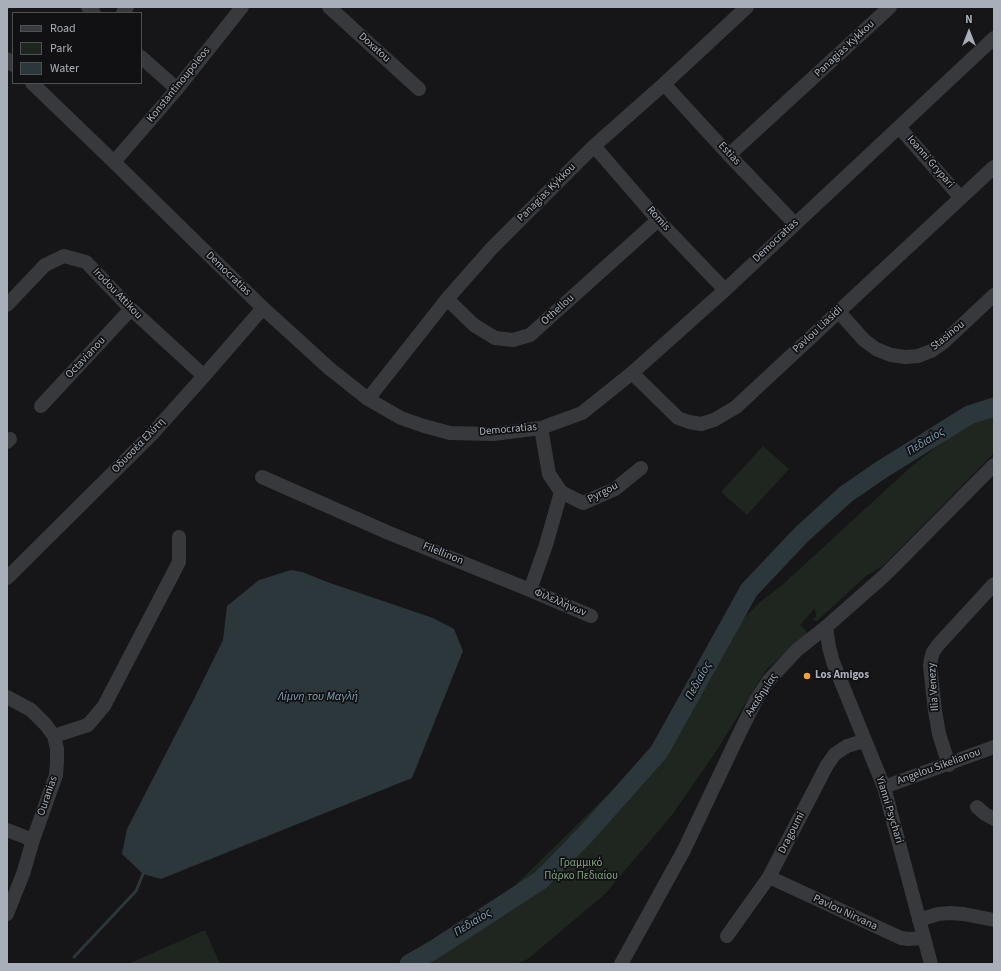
<!DOCTYPE html>
<html>
<head>
<meta charset="utf-8">
<style>
  body { margin:0 }
  #map { position:relative; width:1001px; height:971px; overflow:hidden; background:#161618; font-family:"Source Sans 3",sans-serif }
  canvas { display:block }
  .frame { position:absolute; inset:0; border:8px solid #a8afb8; pointer-events:none }
  .legend { position:absolute; left:12px; top:12px; width:130px; height:72px; box-sizing:border-box; background:#111113; border:1px solid #4d5055; margin:0; padding:5px 7px; list-style:none; font-size:12px; color:#a8afb8 }
  .legend li { display:flex; align-items:center; gap:8px; height:20px }
  .legend b { width:20px; border:1px solid #4d5055 }
  .north { position:absolute; left:949px; top:12px; width:40px; height:40px; -webkit-text-stroke:3px #111113; paint-order:stroke; rotate:0deg; font-size:11px; font-weight:700; line-height:16px; text-align:center; color:#a8afb8 }
  .north::after { content:''; display:block; margin:auto; width:14px; height:18px; background:#a8afb8; clip-path:polygon(50% 0,100% 100%,50% 72%,0 100%) }
</style>
</head>
<body>
<div id="map">
<canvas width="1001" height="971"></canvas>
<div class="frame"></div>
<ul class="legend">
<li><b style="height:5px;background:#37393d"></b>Road</li>
<li><b style="height:11px;background:#1e261f"></b>Park</li>
<li><b style="height:11px;background:#2c373c"></b>Water</li>
</ul>
<div class="north">N</div>
</div>
<script>
const g = document.querySelector('canvas').getContext('2d');
g.lineJoin = 'round';
function fill(path, color) { g.fillStyle = color; g.fill(path, 'evenodd'); }
const shape = rows => new Path2D(rows.map(r => 'M' + r).join(''));
function trace(path, color, width, dash) { g.strokeStyle = color; g.lineWidth = width; g.lineCap = dash ? 'butt' : 'round'; g.setLineDash(dash || []); g.stroke(path); }
function label(font, color, halo, rows, align = 'center') {
  g.font = font + ' "Source Sans 3",sans-serif'; g.lineWidth = 3.5; g.setLineDash([]); g.textBaseline = 'middle'; g.strokeStyle = halo; g.fillStyle = color; for (const [text, x, y, turn = 0] of rows) {
    g.save(); g.translate(x, y); g.rotate((+turn || 0) * Math.PI / 180); g.textAlign = isNaN(turn) ? turn : align; if (halo) g.strokeText(text, 0, 0); g.fillText(text, 0, 0); g.restore();
  }
}
const green = shape([
  [994,411,994,453,883,566,866,576,817,621,812,620,816,617,815,608,800,625,808,633,766,670,717,750,672,815,605,894,528,959,516,964,420,964,441,952,504,896,672,732,722,655,741,621,760,602,781,586,914,464,970,422],
  [763,446,789,469,747,515,721,492],
  [205,930,220,964,128,964]
]);
const water = shape([
  [291,570,302,572,330,583,433,618,454,629,463,651,412,778,161,879,143,874,122,854,127,829,194,699,223,640,227,606,259,580]
]);
const stream = shape([
  [74,957,136,891,143,874]
]);
const river = shape([
  [409,964,435,949,541,880,586,834,659,752,749,590,801,535,846,494,881,470,969,415,994,407]
]);
const minor = shape([
  [88,7,94,13],
  [329,7,419,89],
  [123,13,127,7],
  [141,57,177,89],
  [7,59,13,65],
  [32,83,114,162,263,308,330,369,368,399,401,418,424,426,450,433,493,434,541,428,582,413,632,373,725,290,994,38],
  [664,84,729,155,795,224],
  [899,127,960,197],
  [594,146,658,220,725,290],
  [729,155,890,7],
  [114,162,177,89,242,7],
  [447,299,474,325,495,338,513,340,530,335,658,220],
  [7,305,45,265,64,256,86,262,131,309,204,376],
  [838,311,864,340,876,349,891,355,905,357,918,356,931,351,944,342,994,295],
  [632,373,678,418,689,422,701,424,714,420,736,407,994,167],
  [368,399,447,299,492,248,594,146,664,84,747,7],
  [41,406,131,309],
  [541,428,549,474,561,492,583,503,615,489,641,468],
  [7,442,10,439],
  [262,477,389,533,530,590,546,545,561,492],
  [7,578,152,434,204,376,263,308],
  [530,590,591,616],
  [826,627,829,647,833,662,884,787,931,964],
  [7,697,31,710,46,725,54,736,57,749,57,762,56,775,33,840,23,874,7,914],
  [54,736,88,725,104,706,179,562,179,537],
  [949,765,939,734,935,711,930,666,931,659,933,652,938,645,994,584],
  [884,787,994,747],
  [977,807,985,814,994,819],
  [7,830,33,840],
  [769,877,901,938,909,939,923,938],
  [919,920,938,914,950,913,964,914,994,920],
  [727,936,769,877,827,765,835,754,847,746,864,741],
  [621,964,684,850,740,732,756,700,769,680,797,650,826,627,885,575,994,465]
]);
const markers = [
  [807,676,4,"#f3a233"]
];
const streetNames = [
  ["Doxatou",374,48,42],
  ["Panagias Kykkou",845,49,-43],
  ["Konstantinoupoleos",179,85,-51],
  ["Estias",729,154,47],
  ["Ioanni Grypari",930,162,49],
  ["Panagias Kykkou",547,193,-45],
  ["Romis",658,219,48],
  ["Democratias",776,241,-43],
  ["Democratias",228,274,44],
  ["Irodou Attikou",117,294,46],
  ["Othellou",558,310,-42],
  ["Pavlou Liasidi",818,330,-43],
  ["Stasinou",948,336,-39],
  ["Octavianou",86,358,-47],
  ["Democratias",508,430,-5],
  ["Οδυσσέα Ελύτη",139,446,-46],
  ["Pyrgou",603,493,-28],
  ["Filellinon",443,554,22],
  ["Φιλελλήνων",560,603,23],
  ["Ilia Venezy",934,687,-94],
  ["Ακαδημίας",762,695,-57],
  ["Angelou Sikelianou",939,767,-20],
  ["Ouranias",48,796,-71],
  ["Yianni Psychari",889,810,73],
  ["Dragoumi",792,833,-63],
  ["Pavlou Nirvana",845,913,25]
];
const poiNames = [
  ["Los Amigos",815,676]
];
const parkNames = [
  ["Γραμμικό",581,864],
  ["Πάρκο Πεδιαίου",581,877]
];
const waterNames = [
  ["Πεδιαίος",926,442,-32],
  ["Πεδιαίος",699,681,-61],
  ["Λίμνη του Μαγλή",318,697],
  ["Πεδιαίος",473,923,-32]
];
fill(green, '#1e261f');
fill(water, '#2c373c');
trace(stream, '#2c373c', 3);
trace(river, '#2c373c', 19);
trace(minor, '#37393d', 14);
for (const [x, y, r, color] of markers) { const dot = new Path2D(); dot.arc(x, y, r, 0, 2 * Math.PI); g.fillStyle = color; g.fill(dot); trace(dot, '#111113', 1.5); }
label('11px', '#a8afb8', '#111113', streetNames);
label('bold 11px', '#a8afb8', '#111113', poiNames, 'left');
label('11px', '#80a37f', '#111113', parkNames);
label('italic 12px', '#7f9fb4', '#111113', waterNames);
</script>
</body>
</html>
